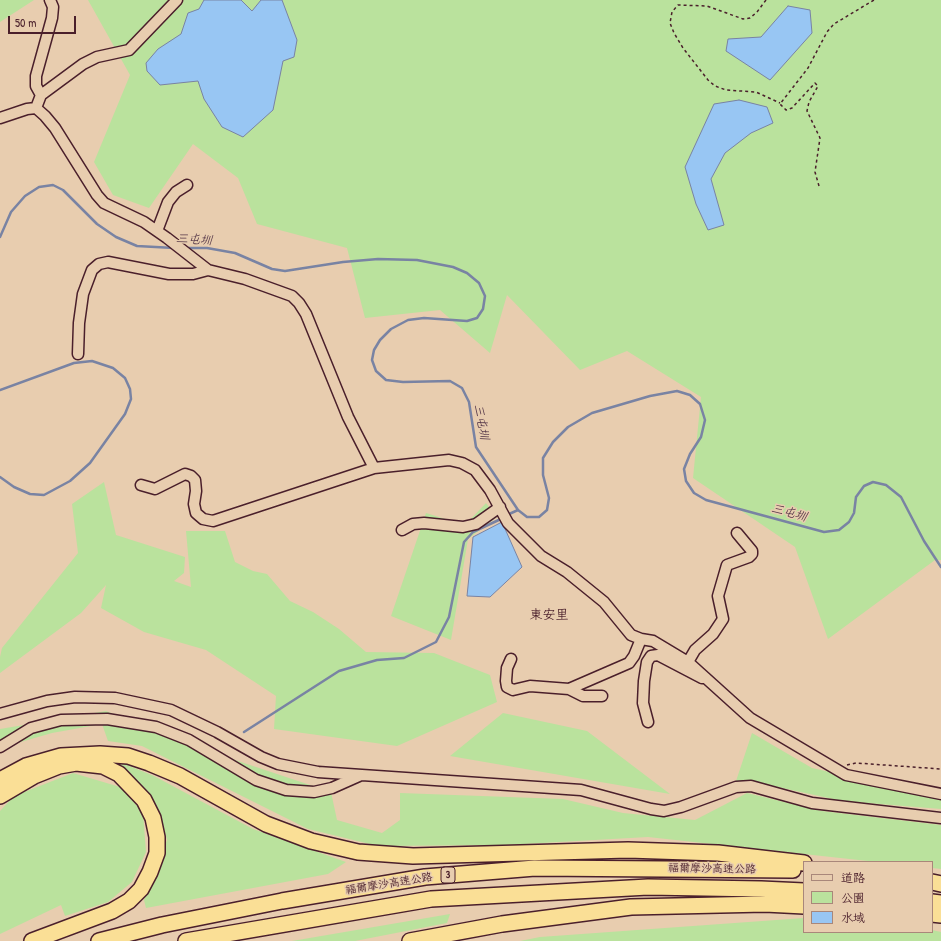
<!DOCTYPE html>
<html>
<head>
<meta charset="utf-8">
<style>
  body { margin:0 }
  #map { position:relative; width:941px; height:941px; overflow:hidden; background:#e8cdaf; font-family:"Patrick Hand","LXGW WenKai TC",sans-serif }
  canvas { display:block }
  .legend { position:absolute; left:803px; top:861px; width:130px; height:72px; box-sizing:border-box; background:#e8cdaf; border:1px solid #a9877a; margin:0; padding:5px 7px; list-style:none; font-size:12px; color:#4a1f2b }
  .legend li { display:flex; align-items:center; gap:8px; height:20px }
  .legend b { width:20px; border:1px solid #a9877a }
  .scale { position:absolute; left:8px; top:16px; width:68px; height:18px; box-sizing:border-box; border:2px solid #4a1f2b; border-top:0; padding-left:5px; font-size:12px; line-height:14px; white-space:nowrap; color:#4a1f2b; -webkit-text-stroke:3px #e8cdaf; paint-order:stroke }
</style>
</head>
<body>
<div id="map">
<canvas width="941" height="941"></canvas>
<ul class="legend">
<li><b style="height:5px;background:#e8cdaf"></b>道路</li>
<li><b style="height:11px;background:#bae29d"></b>公園</li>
<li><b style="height:11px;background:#98c6f3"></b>水域</li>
</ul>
<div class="scale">50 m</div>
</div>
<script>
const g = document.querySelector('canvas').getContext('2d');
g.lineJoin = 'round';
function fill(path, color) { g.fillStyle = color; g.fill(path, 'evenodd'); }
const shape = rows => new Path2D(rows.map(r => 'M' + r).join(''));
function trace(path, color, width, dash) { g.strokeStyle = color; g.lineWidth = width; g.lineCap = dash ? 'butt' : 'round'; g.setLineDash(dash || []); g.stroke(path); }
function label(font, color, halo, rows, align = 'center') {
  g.font = font + ' "Patrick Hand","LXGW WenKai TC",sans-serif'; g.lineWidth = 3; g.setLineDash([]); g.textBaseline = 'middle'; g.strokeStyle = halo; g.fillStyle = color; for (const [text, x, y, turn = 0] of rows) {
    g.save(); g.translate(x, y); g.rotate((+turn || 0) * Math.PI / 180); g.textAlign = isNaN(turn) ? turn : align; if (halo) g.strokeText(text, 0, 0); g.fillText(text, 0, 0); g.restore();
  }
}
const green = shape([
  [0,0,34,0,0,22],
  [88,0,941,0,941,560,935,560,828,639,795,547,693,478,701,397,627,351,580,370,507,295,490,353,440,310,365,318,347,248,257,224,238,178,193,144,149,208,113,195,94,162,130,75],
  [104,482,116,535,185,557,184,573,174,581,191,587,186,531,225,531,235,562,253,571,267,574,290,601,313,612,339,629,366,652,434,653,490,675,497,702,397,746,274,729,276,696,206,650,144,632,101,608,106,585,81,613,0,673,0,657,2,648,78,553,72,504],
  [486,503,497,517,468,539,451,640,391,616,426,513,465,525],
  [106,711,238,761,331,792,337,820,382,833,400,820,400,793,563,799,623,813,695,820,747,793,822,811,941,825,941,869,932,868,932,862,877,862,648,837,506,845,378,846,308,829,142,746,108,741,102,724,52,733,0,748,0,729],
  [503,713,587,731,670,794,450,756],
  [752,733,812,768,941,797,941,809,842,801,750,781,736,781],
  [113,762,120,762,154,776,253,829,346,862,328,874,146,908,144,900,167,840,160,814,121,769],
  [73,773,120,787,143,812,146,852,132,882,108,902,65,916,61,905,0,934,0,811,14,796],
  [450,914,447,923,355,941,292,941],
  [804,918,804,932,932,932,932,930,941,932,941,941,520,941,540,937]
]);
const water = shape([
  [204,0,241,0,252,11,261,0,282,0,297,40,294,57,283,61,273,110,243,137,222,127,204,99,198,81,160,85,147,71,146,63,158,49,181,34,188,13,199,9,204,0],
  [788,6,810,10,812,33,770,80,726,51,728,39,761,37,788,6],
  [739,100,767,107,773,123,751,133,725,153,711,179,724,225,708,230,696,204,685,167,714,104,739,100],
  [502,522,522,567,490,597,467,596,473,537,502,522]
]);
const stream = shape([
  [0,237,11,212,25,196,39,187,53,185,63,190,97,224,116,237,137,246,174,248],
  [187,248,207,248,235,253,272,269,285,271,343,262,378,259,417,260,453,267,467,273,479,283,485,296,483,309,477,318,467,321,424,318,408,320,391,329,380,340,374,350,372,360,376,371,386,380,403,382,450,381,462,388,469,402,476,447,518,510,527,517,539,517,547,510,549,498,543,475,543,458,553,442,568,427,592,413,650,396,677,391,690,395,700,404,705,420,701,437,690,454,684,469,686,481,694,493,706,500,824,532,839,530,849,522,854,513,856,497,864,486,873,482,886,485,901,497,924,541,941,567],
  [0,390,74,363,92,361,113,368,125,378,130,389,131,399,125,414,90,463,70,481,44,495,30,494,14,487,0,477],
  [507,515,518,510],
  [244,732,339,671,377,660,404,658,436,642,449,617,464,542,473,532,503,518]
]);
const path = shape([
  [766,0,757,12,750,18,743,19,707,6,678,5,672,12,670,23,674,33,683,48,708,80,715,86,726,90,756,92,780,103],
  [819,186,815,172,820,138,807,111,809,102,818,86,815,83,792,108,786,110,780,104,808,68,827,32,834,24,874,0],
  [847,765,856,763,941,769]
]);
const minor = shape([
  [41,95,36,86,36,76,52,18,53,7,50,0],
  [36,108,41,95,83,64,97,57,129,50,177,0],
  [0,118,27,109,36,108,45,116,55,128,97,195,104,203,144,222,167,238,208,270,245,279,292,296,299,303,306,314,348,417,374,468],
  [157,231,168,202,176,192,187,185],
  [78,354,79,323,83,294,92,270,99,264,108,262,169,274,193,274,208,270],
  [141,485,155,489,185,474,191,476,195,480,196,491,194,504,196,513,203,519,213,521,374,468,449,460,462,463,475,470,490,490,508,523,541,556,567,572,604,602,631,635,641,639,653,641,688,662,750,718,846,775,941,794],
  [402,530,413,524,424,523,463,527,476,524,500,507],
  [511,659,507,668,506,681,507,687,513,690,530,686,569,689,629,663,634,656,641,639],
  [688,662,695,650,713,634,723,619,718,596,727,565,749,557,752,554,752,551,737,533],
  [569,689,583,696,602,696],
  [0,714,47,701,75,697,115,698,171,710,217,732,261,757,278,764,318,772,581,790,651,809,664,811,681,807,736,787,751,786,812,803,941,818],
  [648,722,643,703,644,681,647,662,651,656,658,655,702,678],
  [0,747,31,728,61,720,107,719,156,727,189,740,256,780,286,790,314,792,332,788,359,776]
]);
const highway = shape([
  [0,780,26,766,61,756,100,754,128,756,149,763,180,776,266,824,311,841,358,852,413,856,628,850,718,853,804,863],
  [0,796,34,776,59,766,76,763,103,766,119,774,144,800,153,818,157,837,157,853,150,872,141,889,129,901,112,911,32,941],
  [932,882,941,884],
  [932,902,941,903],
  [932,914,941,915],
  [99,941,162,925,282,901,425,877,535,868,793,870],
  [186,941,431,899,648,887,761,889,804,891],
  [410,941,502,924,631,907,765,904,804,906]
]);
const shields = [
  [448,875,14]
];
const shieldNames = [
  ["3",448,875]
];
const streetNames = [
  ["福爾摩沙高速公路",712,869,1],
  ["福爾摩沙高速公路",389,884,-9]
];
const waterNames = [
  ["三屯圳",194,240,4],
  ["三屯圳",481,422,79],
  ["三屯圳",789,513,15]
];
const quarterNames = [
  ["東安里",549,616]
];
fill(green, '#bae29d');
fill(water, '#98c6f3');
trace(water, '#7983a3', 1);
trace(stream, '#7983a3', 2.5);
trace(minor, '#4a1f2b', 13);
trace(highway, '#4a1f2b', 18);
trace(path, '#4a1f2b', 1.5, [3, 3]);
trace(minor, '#e8cdaf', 10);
trace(highway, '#fadf96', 15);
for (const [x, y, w] of shields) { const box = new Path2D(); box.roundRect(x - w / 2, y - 8, w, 16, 3); g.fillStyle = '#e8cdaf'; g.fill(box); trace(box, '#4a1f2b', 1); }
label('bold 10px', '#4a1f2b', null, shieldNames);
label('11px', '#4a1f2b', '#e8cdaf', streetNames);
label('italic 12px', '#563849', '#e8cdaf', waterNames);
label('13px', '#4a1f2b', '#e8cdaf', quarterNames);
</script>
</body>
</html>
